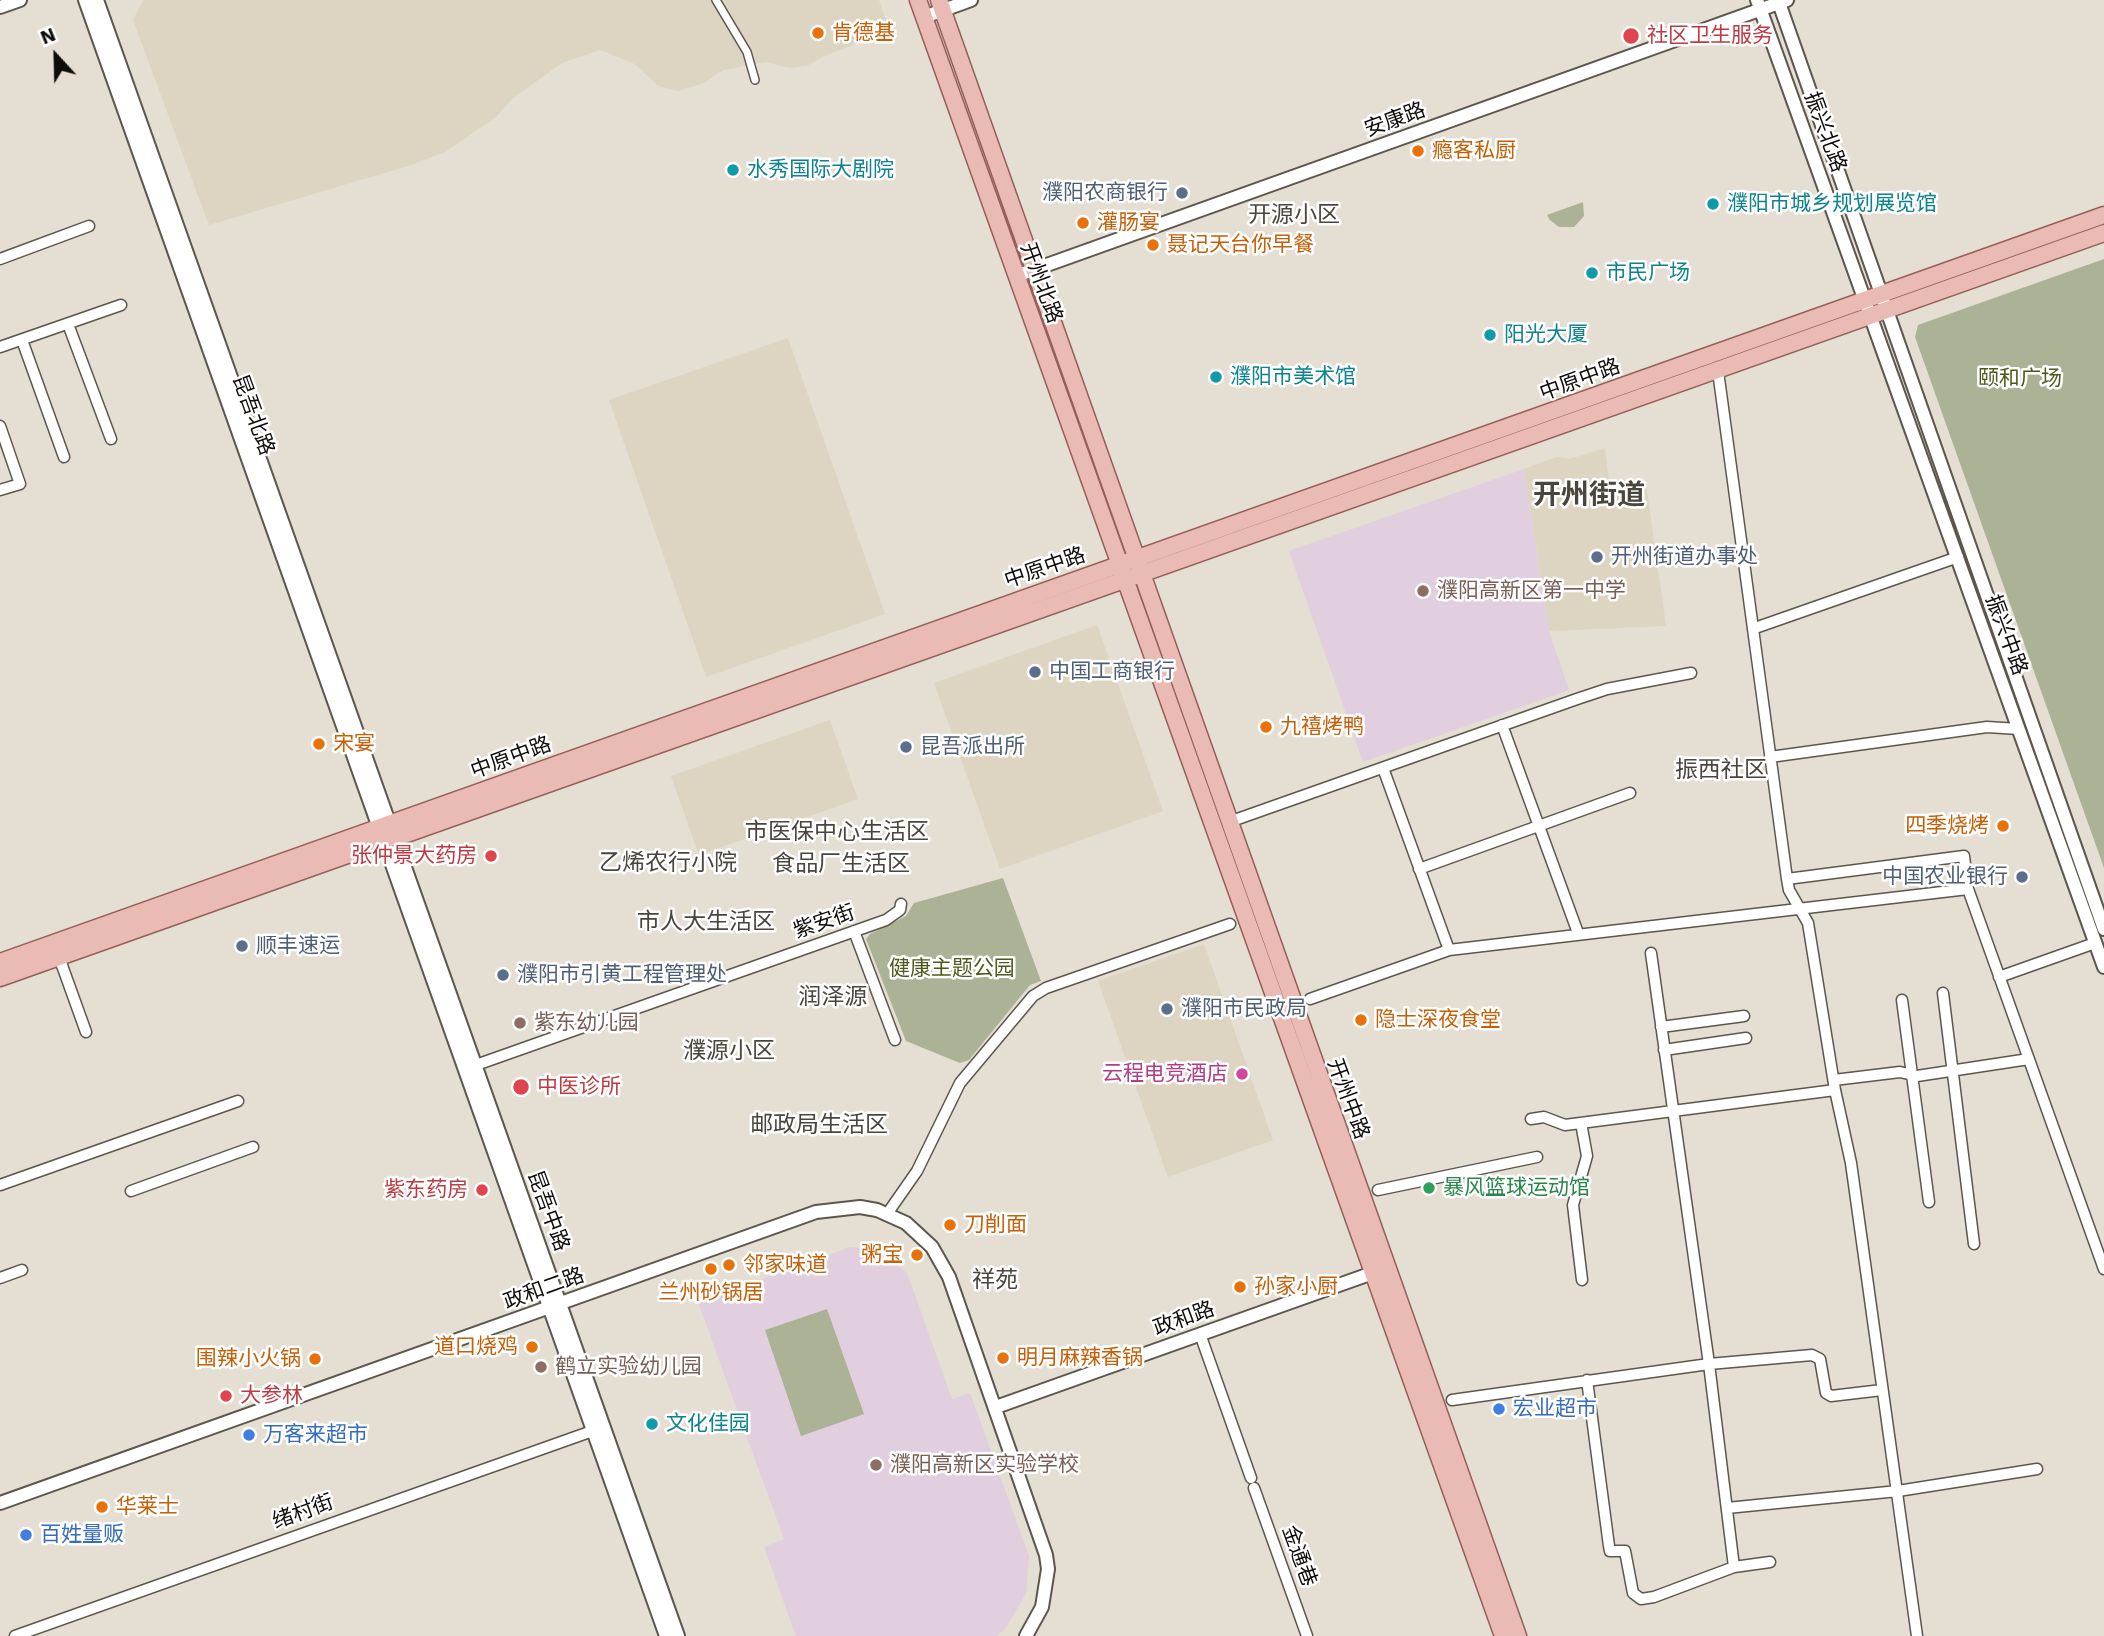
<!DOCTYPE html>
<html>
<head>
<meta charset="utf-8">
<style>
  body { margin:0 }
  #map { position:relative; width:2104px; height:1636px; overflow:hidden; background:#e4ded3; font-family:"Work Sans",sans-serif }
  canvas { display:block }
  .north { position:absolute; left:21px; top:21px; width:70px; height:70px; -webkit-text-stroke:5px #fff; paint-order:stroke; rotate:338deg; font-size:19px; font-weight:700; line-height:28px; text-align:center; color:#0e0c08 }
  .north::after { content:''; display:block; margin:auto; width:24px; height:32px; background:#0e0c08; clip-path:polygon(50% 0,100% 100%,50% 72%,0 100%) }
</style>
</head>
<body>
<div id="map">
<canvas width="2104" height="1636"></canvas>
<div class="north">N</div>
</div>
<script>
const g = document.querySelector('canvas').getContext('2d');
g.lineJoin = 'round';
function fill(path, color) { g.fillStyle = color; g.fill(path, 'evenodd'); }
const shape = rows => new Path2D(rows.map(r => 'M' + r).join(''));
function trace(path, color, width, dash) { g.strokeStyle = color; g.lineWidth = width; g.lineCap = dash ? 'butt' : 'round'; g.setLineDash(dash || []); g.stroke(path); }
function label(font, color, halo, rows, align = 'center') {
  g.font = font + ' "Work Sans","Noto Sans SC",sans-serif'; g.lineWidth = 5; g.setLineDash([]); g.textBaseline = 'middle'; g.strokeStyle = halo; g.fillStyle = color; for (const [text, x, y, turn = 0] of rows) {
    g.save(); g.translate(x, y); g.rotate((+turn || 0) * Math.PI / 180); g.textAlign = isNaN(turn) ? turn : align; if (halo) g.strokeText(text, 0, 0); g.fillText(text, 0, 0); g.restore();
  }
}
const built = shape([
  [143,0,879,0,890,31,824,56,807,66,789,68,766,62,723,70,704,83,678,91,658,86,635,64,600,50,562,63,513,98,495,118,445,152,408,166,209,225,133,20],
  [788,338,885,614,706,677,609,400],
  [1605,448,1610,489,1646,484,1666,626,1549,631,1524,469,1557,457,1570,459],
  [1097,625,1163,811,1000,869,934,683],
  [830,720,858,799,699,855,671,776],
  [1204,944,1273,1140,1168,1177,1098,981]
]);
const education = shape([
  [1524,469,1549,631,1569,690,1363,762,1289,551],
  [851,1247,870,1248,883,1253,907,1273,952,1399,970,1393,1029,1556,1026,1593,1006,1628,997,1636,796,1636,764,1547,784,1539,698,1302]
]);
const green = shape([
  [1583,202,1584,216,1574,227,1559,227,1550,220,1547,215],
  [2104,259,2104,868,1915,337,1918,325],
  [1003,878,1041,981,1030,985,969,1060,960,1063,906,1041,866,939,870,934,906,916,914,903],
  [827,1309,864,1414,801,1436,765,1330]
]);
const pedestrian = shape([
  [716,0,747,52,755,80]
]);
const minor = shape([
  [0,259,89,226],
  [68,324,111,439],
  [22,340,64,457],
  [0,347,121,305],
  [1718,371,1787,879,1789,890,1808,923,1835,1090,1851,1163,1917,1636],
  [0,426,20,484,0,490],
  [1755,628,1958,557],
  [1502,725,1578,933],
  [1770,757,1987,727,2019,729],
  [1383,768,1449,950],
  [1229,822,1577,699,1607,689,1691,673],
  [1419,869,1630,793],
  [1787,879,1964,856,1968,889,2104,1269],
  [854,931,895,1040],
  [1651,953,1709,1364,1734,1567,1770,1562],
  [59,957,86,1032],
  [1999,977,2095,943],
  [1943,993,1974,1244],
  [1310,999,1449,950,1968,889],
  [1902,1000,1929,1202],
  [1661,1027,1744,1016],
  [1664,1050,1746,1038],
  [476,1065,886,920,900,910,901,904],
  [1834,1080,1900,1072,1917,1076,2029,1059],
  [1531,1119,1544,1117,1565,1125,1835,1090],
  [1581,1123,1587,1156,1573,1205,1582,1280],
  [0,1185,238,1101],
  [1378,1190,1537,1157],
  [131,1191,253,1147],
  [887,1214,917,1171,960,1083,1033,996,1046,988,1230,924],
  [0,1278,22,1270],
  [1200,1334,1251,1478],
  [1587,1380,1609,1546,1610,1551,1625,1551,1633,1593,1641,1599,1654,1597,1734,1567],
  [1452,1400,1709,1364,1812,1355,1820,1359,1826,1393,1831,1396,1882,1390],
  [1254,1488,1307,1636],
  [1727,1508,1898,1491,2037,1469],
  [15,1636,598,1429]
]);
const tertiary = shape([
  [85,0,666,1636],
  [97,0,678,1636],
  [1757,0,2104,967],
  [1778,0,2104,929],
  [0,7,20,0],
  [924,17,971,0],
  [1016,276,1787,0],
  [996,1407,1381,1270],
  [0,1503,816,1212,860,1207,877,1210,906,1223,932,1247,949,1277,1046,1555,1048,1569,1042,1607,1026,1636]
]);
const primary = shape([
  [918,0,1503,1636],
  [939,0,1518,1636],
  [0,962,2104,215],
  [0,978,2104,233]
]);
const markers = [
  [818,33,7,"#e8710a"],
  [1631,36,9,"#e0444e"],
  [1418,151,7,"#e8710a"],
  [733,170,7,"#0f9aa8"],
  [1182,193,7,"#5c6f8a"],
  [1713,204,7,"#0f9aa8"],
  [1083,223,7,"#e8710a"],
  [1153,245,7,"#e8710a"],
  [1592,273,7,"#0f9aa8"],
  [1490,335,7,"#0f9aa8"],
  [1216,377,7,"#0f9aa8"],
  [1597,557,7,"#5c6f8a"],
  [1423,591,7,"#8d6e63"],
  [1035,672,7,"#5c6f8a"],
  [1266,727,7,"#e8710a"],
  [319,744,7,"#e8710a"],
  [906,747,7,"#5c6f8a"],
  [2003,826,7,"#e8710a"],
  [491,856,7,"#e0444e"],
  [2022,877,7,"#5c6f8a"],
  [242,946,7,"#5c6f8a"],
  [503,975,7,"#5c6f8a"],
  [1167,1009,7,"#5c6f8a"],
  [1361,1020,7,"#e8710a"],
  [520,1023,7,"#8d6e63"],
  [1242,1074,7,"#d1479c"],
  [521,1087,9,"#e0444e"],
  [1429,1188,7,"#2e9e5b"],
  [482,1190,7,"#e0444e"],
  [950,1225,7,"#e8710a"],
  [917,1255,7,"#e8710a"],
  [729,1265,7,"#e8710a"],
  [711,1269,7,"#e8710a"],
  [1240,1287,7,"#e8710a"],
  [532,1347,7,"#e8710a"],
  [1003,1358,7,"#e8710a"],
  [315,1359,7,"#e8710a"],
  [541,1367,7,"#8d6e63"],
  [226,1396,7,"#e0444e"],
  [1499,1409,7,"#3f7fe0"],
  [652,1424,7,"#0f9aa8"],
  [249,1435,7,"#3f7fe0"],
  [876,1465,7,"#8d6e63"],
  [102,1507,7,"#e8710a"],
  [26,1535,7,"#3f7fe0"]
];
const foodNames = [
  ["肯德基",832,33],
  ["瘾客私厨",1432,151],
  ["灌肠宴",1097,223],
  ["聂记天台你早餐",1167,245],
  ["九禧烤鸭",1280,727],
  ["宋宴",333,744],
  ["四季烧烤",1989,826,"right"],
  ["隐士深夜食堂",1375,1020],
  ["刀削面",964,1225],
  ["粥宝",903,1255,"right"],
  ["邻家味道",743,1265],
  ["孙家小厨",1254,1287],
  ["兰州砂锅居",711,1293,"center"],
  ["道口烧鸡",518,1347,"right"],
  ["明月麻辣香锅",1017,1358],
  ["围辣小火锅",301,1359,"right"],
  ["华莱士",116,1507]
];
const healthNames = [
  ["社区卫生服务",1647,36],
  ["张仲景大药房",477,856,"right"],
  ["中医诊所",537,1087],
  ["紫东药房",468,1190,"right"],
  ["大参林",240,1396]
];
const streetNames = [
  ["安康路",1395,120,-20],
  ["振兴北路",1825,132,70],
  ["开州北路",1041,283,70],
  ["中原中路",1580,380,-20],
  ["昆吾北路",253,415,70],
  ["中原中路",1045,568,-19],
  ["振兴中路",2006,635,70],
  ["中原中路",511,758,-20],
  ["紫安街",824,922,-19],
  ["开州中路",1348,1099,70],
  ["昆吾中路",548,1211,70],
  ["政和二路",544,1289,-20],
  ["政和路",1184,1319,-20],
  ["绪村街",303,1512,-20],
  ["金通巷",1299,1556,70]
];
const cultureNames = [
  ["水秀国际大剧院",747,170],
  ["濮阳市城乡规划展览馆",1727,204],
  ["市民广场",1606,273],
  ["阳光大厦",1504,335],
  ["濮阳市美术馆",1230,377],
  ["文化佳园",666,1424]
];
const serviceNames = [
  ["濮阳农商银行",1168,193,"right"],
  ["开州街道办事处",1611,557],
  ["中国工商银行",1049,672],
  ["昆吾派出所",920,747],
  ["中国农业银行",2008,877,"right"],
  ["顺丰速运",256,946],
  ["濮阳市引黄工程管理处",517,975],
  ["濮阳市民政局",1181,1009]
];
const parkNames = [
  ["颐和广场",2020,379],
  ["健康主题公园",952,969]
];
const educationNames = [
  ["濮阳高新区第一中学",1437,591],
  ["紫东幼儿园",534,1023],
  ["鹤立实验幼儿园",555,1367],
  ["濮阳高新区实验学校",890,1465]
];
const hotelNames = [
  ["云程电竞酒店",1228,1074]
];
const leisureNames = [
  ["暴风篮球运动馆",1443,1188]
];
const shopNames = [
  ["宏业超市",1513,1409],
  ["万客来超市",263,1435],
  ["百姓量贩",40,1535]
];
const neighbourhoodNames = [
  ["开源小区",1294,215],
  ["振西社区",1721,770],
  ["市医保中心生活区",837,832],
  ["乙烯农行小院",668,863],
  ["食品厂生活区",841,864],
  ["市人大生活区",706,922],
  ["润泽源",833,997],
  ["濮源小区",729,1051],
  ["邮政局生活区",819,1125],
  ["祥苑",995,1280]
];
const districtNames = [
  ["开州街道",1589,496]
];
fill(built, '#ded4c2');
fill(education, '#e1cfdf');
fill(green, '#acb295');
trace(pedestrian, '#5c574d', 10);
trace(minor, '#5c574d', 13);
trace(tertiary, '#5c574d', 16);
trace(primary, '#945f58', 19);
trace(pedestrian, '#fff', 7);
trace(minor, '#fff', 10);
trace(tertiary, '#fff', 12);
trace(primary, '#eabab5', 16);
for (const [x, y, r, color] of markers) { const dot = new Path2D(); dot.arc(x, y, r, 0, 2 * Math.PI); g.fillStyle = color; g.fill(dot); trace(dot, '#fff', 2.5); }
label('21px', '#c56008', '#fff', foodNames, 'left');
label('21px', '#be3a42', '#fff', healthNames, 'left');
label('21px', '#0e0c08', '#fff', streetNames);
label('21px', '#0d838f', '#fff', cultureNames, 'left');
label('21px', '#4e5e75', '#fff', serviceNames, 'left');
label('21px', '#50591b', '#fff', parkNames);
label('21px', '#785e54', '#fff', educationNames, 'left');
label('21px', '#b23c85', '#fff', hotelNames, 'right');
label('21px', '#27864d', '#fff', leisureNames, 'left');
label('21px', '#366cbe', '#fff', shopNames, 'left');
label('23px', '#4b463d', '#fff', neighbourhoodNames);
label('bold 28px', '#4b463d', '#fff', districtNames);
</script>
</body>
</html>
